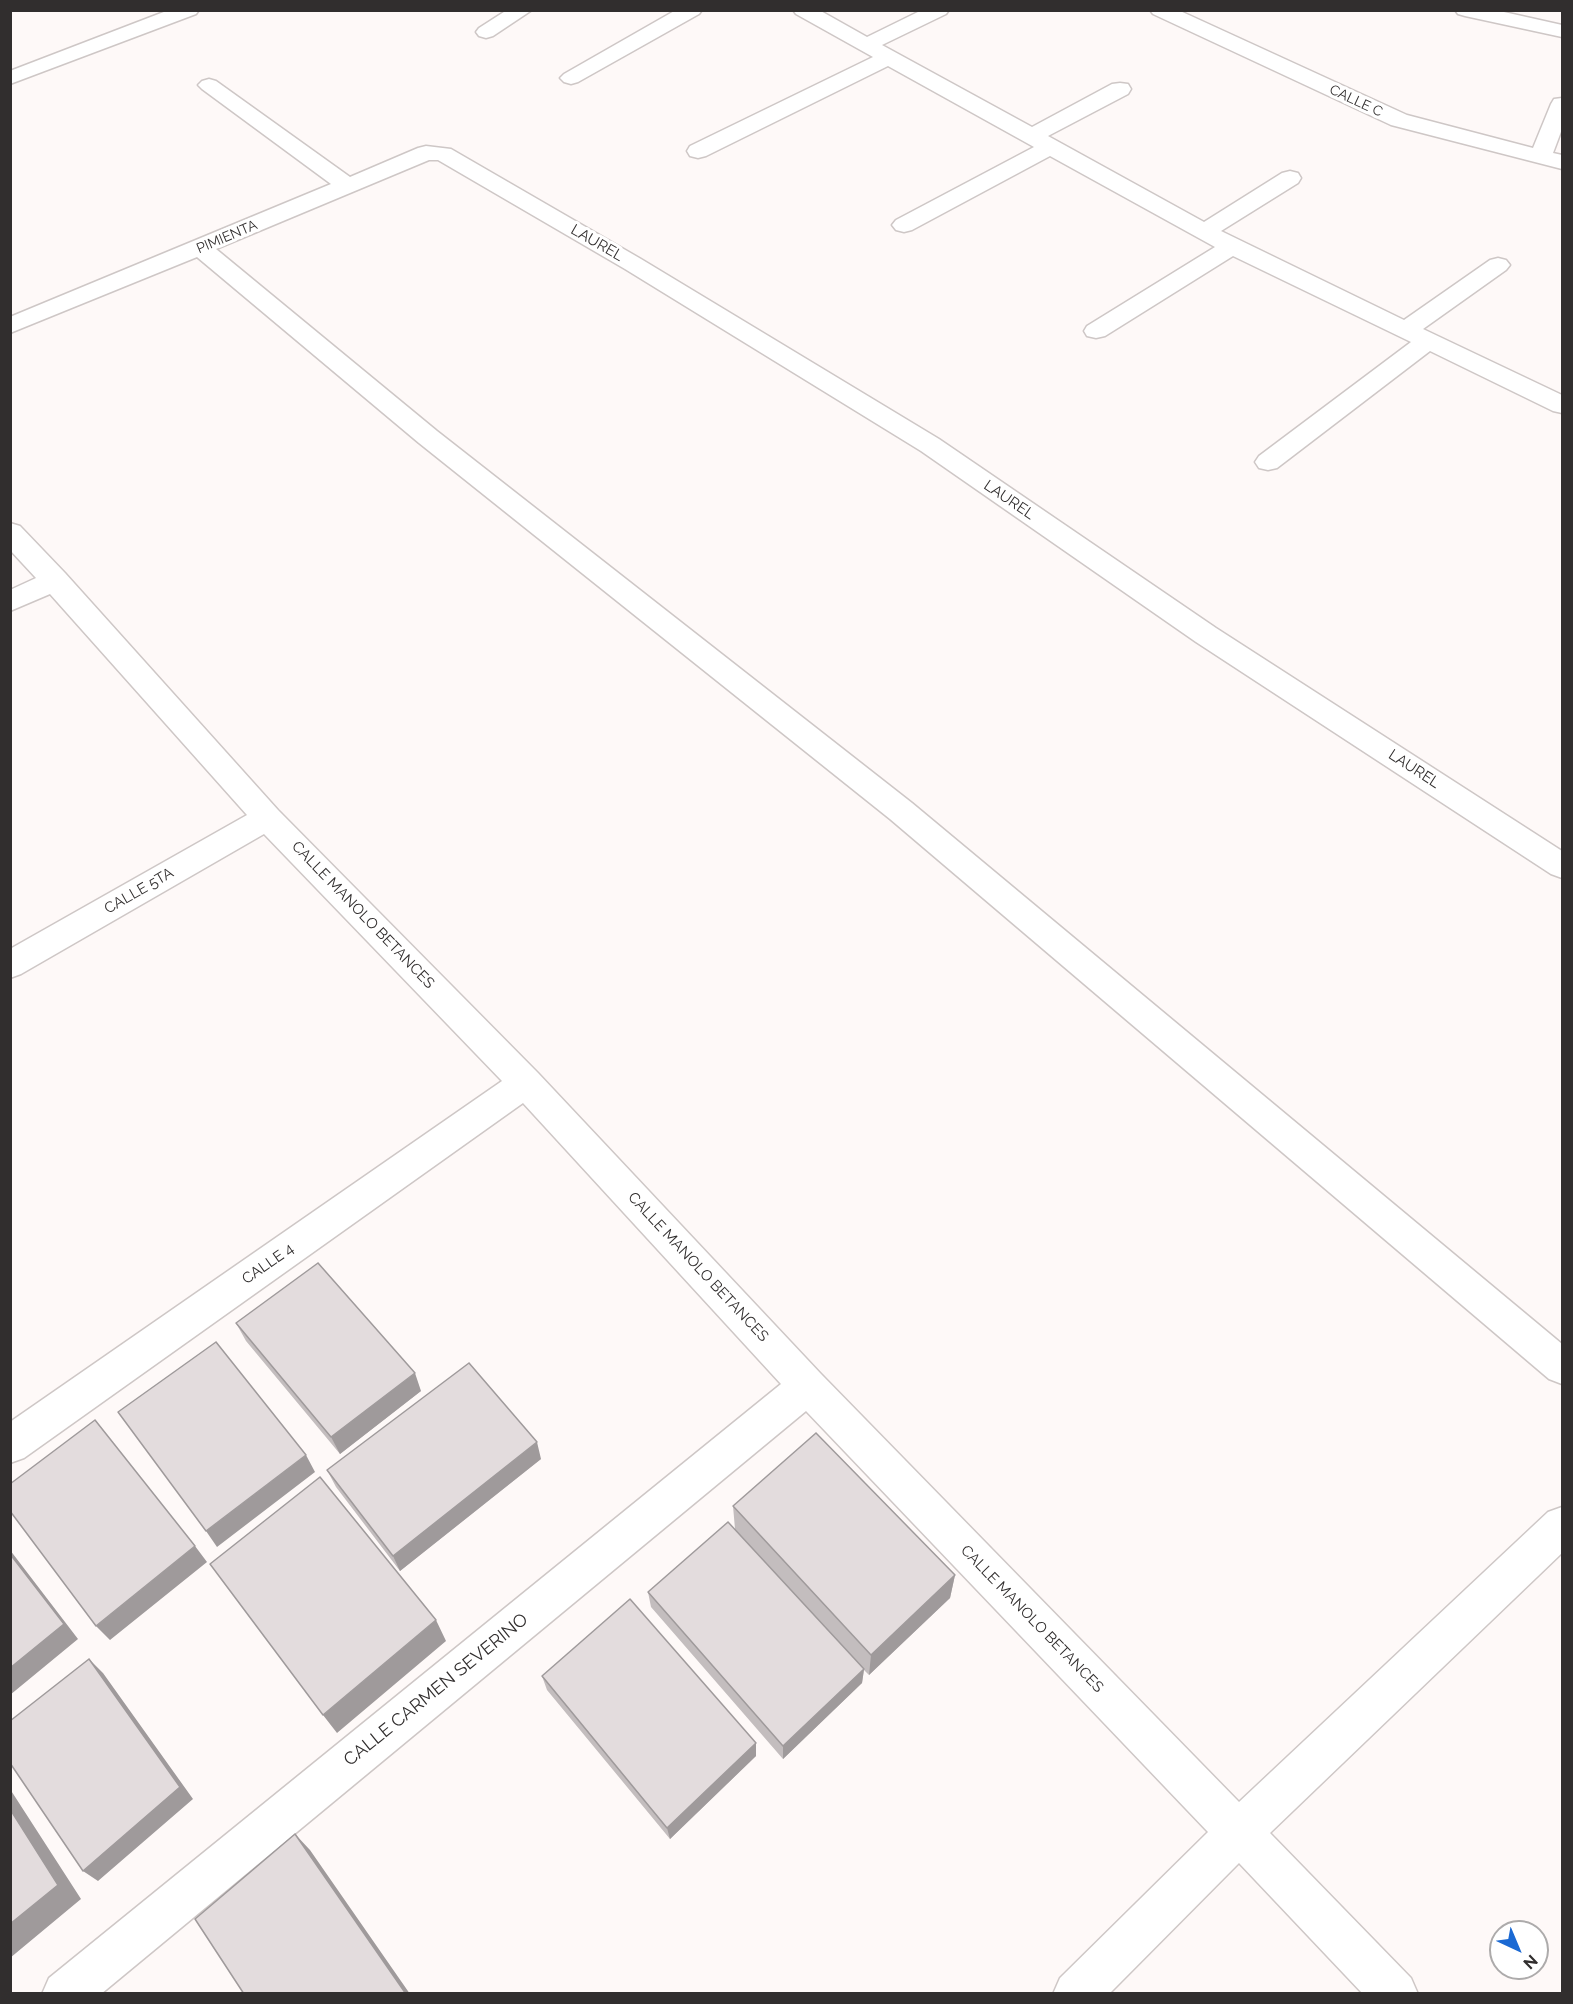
<!DOCTYPE html>
<html>
<head>
<meta charset="utf-8">
<style>
  body { margin:0 }
  #map { position:relative; width:1573px; height:2004px; overflow:hidden; background:#fef9f8; font-family:Raleway,sans-serif }
  canvas { display:block }
  .frame { position:absolute; inset:0; border:12px solid #312e2e; pointer-events:none }
  .north { position:absolute; left:1489px; top:1920px; width:60px; height:60px; box-sizing:border-box; background:#fff; border:2px solid #adabab; border-radius:50%; rotate:136deg; font-size:16px; font-weight:700; line-height:24px; text-align:center; color:#312e2e }
  .north::after { content:''; display:block; margin:auto; width:21px; height:27px; background:#1b69d3; clip-path:polygon(50% 0,100% 100%,50% 72%,0 100%) }
</style>
</head>
<body>
<div id="map">
<canvas width="1573" height="2004"></canvas>
<div class="frame"></div>
<div class="north">N</div>
</div>
<script>
const g = document.querySelector('canvas').getContext('2d');
g.lineJoin = 'round';
const shape = rows => new Path2D(rows.map(r => 'M' + r).join(''));
function trace(path, color, width, dash) { g.strokeStyle = color; g.lineWidth = width; g.lineCap = dash ? 'butt' : 'round'; g.setLineDash(dash || []); g.stroke(path); }
function fill(path, color) { g.fillStyle = color; g.fill(path, 'evenodd'); }
function label(font, color, halo, rows, align = 'center') {
  g.font = font + ' Raleway,sans-serif'; g.lineWidth = 6; g.setLineDash([]); g.textBaseline = 'middle'; g.strokeStyle = halo; g.fillStyle = color; for (const [text, x, y, turn = 0] of rows) {
    g.save(); g.translate(x, y); g.rotate((+turn || 0) * Math.PI / 180); g.textAlign = isNaN(turn) ? turn : align; if (halo) g.strokeText(text, 0, 0); g.fillText(text, 0, 0); g.restore();
  }
}
const minor = shape([
  [169,10,199,10,196,14,10,84,10,71,169,10],
  [507,10,532,10,493,36,486,38,479,36,476,32,479,28,507,10],
  [676,10,702,10,699,14,578,82,571,84,564,82,560,78,564,74,676,10],
  [793,10,819,10,867,37,922,10,949,10,946,14,882,45,1032,127,1112,84,1120,83,1128,84,1131,89,1128,94,1048,136,1204,222,1282,173,1290,171,1298,173,1301,178,1298,183,1221,231,1404,320,1490,260,1498,258,1506,260,1510,265,1506,270,1423,329,1562,395,1562,413,1553,411,1430,351,1277,468,1268,470,1259,468,1255,462,1259,456,1411,342,1233,256,1105,336,1096,338,1087,336,1084,331,1087,326,1215,247,1050,156,912,230,904,232,896,230,892,225,896,220,1034,147,888,66,706,156,698,158,690,156,687,151,690,146,873,57,796,14,793,10],
  [1150,10,1178,10,1407,115,1533,148,1551,104,1554,99,1562,98,1562,129,1553,153,1562,155,1562,169,1391,125,1153,14,1150,10],
  [1455,10,1495,10,1562,25,1562,37,1465,16,1458,14,1455,10],
  [209,79,216,81,350,177,418,148,426,146,451,149,641,259,939,439,1216,628,1562,851,1562,878,1551,874,1196,642,921,451,625,269,438,160,429,160,216,249,437,431,912,803,1562,1344,1562,1384,1549,1379,890,819,419,443,197,257,10,333,10,317,331,184,202,89,198,85,202,81,209,79],
  [10,523,20,526,65,573,278,810,538,1073,821,1374,1239,1802,1548,1512,1562,1507,1562,1553,1270,1833,1411,1978,1418,1994,1363,1994,1239,1863,1109,1994,1053,1994,1060,1978,1208,1832,806,1411,101,1994,42,1994,49,1978,781,1384,523,1103,24,1458,10,1463,10,1422,502,1081,264,834,21,974,10,978,10,949,247,815,50,594,10,611,10,590,36,578,10,550,10,523]
]);
const wall = shape([
  [236,1323,421,1391,340,1454,246,1341],
  [541,1459,400,1571,336,1487,327,1470],
  [733,1506,955,1575,950,1598,869,1675,864,1670,862,1683,783,1759,651,1607,648,1592,735,1529],
  [542,1676,756,1743,756,1756,670,1839,547,1690]
]);
const shadedWall = shape([
  [415,1373,421,1391,340,1454,331,1437],
  [537,1442,541,1459,400,1571,393,1556],
  [306,1455,315,1472,217,1547,206,1531],
  [195,1546,207,1562,110,1640,96,1626],
  [10,1550,78,1639,10,1695],
  [955,1575,950,1598,869,1675,871,1655],
  [436,1620,446,1641,337,1733,323,1715],
  [89,1659,103,1673,193,1799,98,1881,83,1871],
  [864,1669,862,1683,783,1759,783,1746],
  [756,1743,756,1756,670,1839,667,1828],
  [10,1789,81,1899,10,1958],
  [295,1834,310,1850,410,1994,406,1994]
]);
const building = shape([
  [318,1263,415,1373,331,1437,236,1323,318,1263],
  [216,1342,306,1455,206,1531,118,1412,216,1342],
  [469,1363,537,1442,393,1556,327,1470,469,1363],
  [95,1420,195,1546,96,1626,10,1511,10,1484,95,1420],
  [816,1433,955,1575,871,1655,733,1506,816,1433],
  [320,1477,436,1620,323,1715,210,1564,320,1477],
  [728,1522,864,1669,783,1746,648,1592,728,1522],
  [10,1554,64,1624,10,1668,10,1554],
  [630,1599,756,1743,667,1828,542,1676,630,1599],
  [89,1659,180,1787,83,1871,10,1763,10,1721,89,1659],
  [10,1809,58,1885,10,1924,10,1809],
  [295,1834,406,1994,244,1994,195,1919,295,1834]
]);
const farStreetnames = [
  ["CALLE C",1356,101,25],
  ["PIMIENTA",227,237,-23]
];
const streetNames = [
  ["LAUREL",597,243,30],
  ["LAUREL",1009,500,34],
  ["LAUREL",1414,769,33],
  ["CALLE 5TA",139,891,-30],
  ["CALLE MANOLO BETANCES",363,915,46],
  ["CALLE 4",268,1264,-35],
  ["CALLE MANOLO BETANCES",698,1267,47],
  ["CALLE MANOLO BETANCES",1032,1619,46]
];
const nearStreetnames = [
  ["CALLE CARMEN SEVERINO",436,1690,-39]
];
trace(minor, '#cec7c6', 3);
fill(minor, '#fff');
fill(wall, '#c3bdbe');
fill(shadedWall, '#9f9a9b');
fill(building, '#e3dcdd');
trace(building, '#9f9a9b', 1.5);
label('14px', '#312e2e', '#fff', farStreetnames);
label('15px', '#312e2e', '#fff', streetNames);
label('18px', '#312e2e', '#fff', nearStreetnames);
</script>
</body>
</html>
